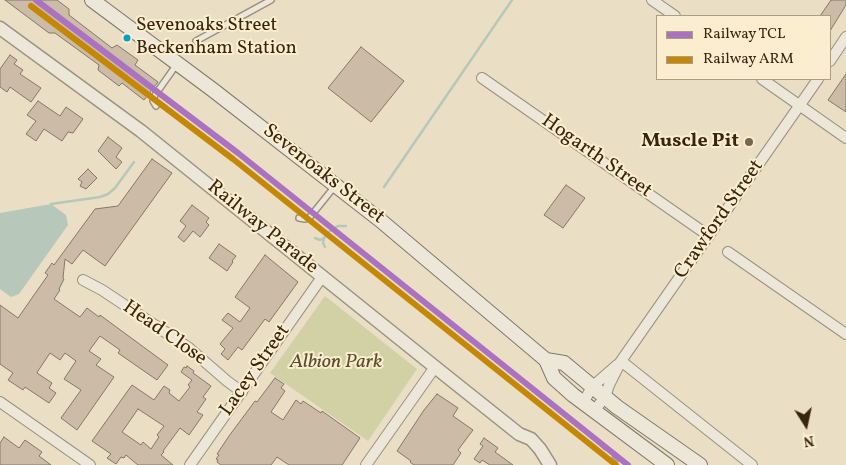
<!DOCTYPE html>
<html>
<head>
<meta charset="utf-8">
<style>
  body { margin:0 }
  #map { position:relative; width:846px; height:465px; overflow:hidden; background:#eadfc4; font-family:Vollkorn,serif }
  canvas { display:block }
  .legend { position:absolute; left:656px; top:15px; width:175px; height:65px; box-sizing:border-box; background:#fbeecf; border:1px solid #ad9d83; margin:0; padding:6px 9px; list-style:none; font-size:15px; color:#382411 }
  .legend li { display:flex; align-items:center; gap:10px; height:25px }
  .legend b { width:25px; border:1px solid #ad9d83 }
  .north { position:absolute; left:781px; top:400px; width:50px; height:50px; -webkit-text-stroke:4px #fbeecf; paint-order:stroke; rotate:170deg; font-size:14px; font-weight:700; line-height:20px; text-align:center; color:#382411 }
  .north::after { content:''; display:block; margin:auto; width:18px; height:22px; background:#382411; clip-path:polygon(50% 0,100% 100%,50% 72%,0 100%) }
</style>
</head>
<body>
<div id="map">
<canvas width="846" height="465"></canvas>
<ul class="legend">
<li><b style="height:6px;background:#ab72c2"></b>Railway TCL</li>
<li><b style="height:6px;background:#c48804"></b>Railway ARM</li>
</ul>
<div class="north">N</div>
</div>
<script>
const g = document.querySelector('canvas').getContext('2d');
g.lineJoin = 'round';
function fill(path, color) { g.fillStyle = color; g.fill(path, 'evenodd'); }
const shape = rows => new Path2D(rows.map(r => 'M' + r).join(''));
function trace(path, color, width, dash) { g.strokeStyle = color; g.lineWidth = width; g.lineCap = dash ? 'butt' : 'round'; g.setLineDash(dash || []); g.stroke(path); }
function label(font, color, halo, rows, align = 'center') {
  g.font = font + ' Vollkorn,serif'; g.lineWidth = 4; g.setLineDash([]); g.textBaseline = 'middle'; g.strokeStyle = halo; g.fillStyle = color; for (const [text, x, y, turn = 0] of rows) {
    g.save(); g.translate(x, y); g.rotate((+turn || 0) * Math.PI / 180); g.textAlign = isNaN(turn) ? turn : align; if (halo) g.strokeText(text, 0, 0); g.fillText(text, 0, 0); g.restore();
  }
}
const green = shape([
  [325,296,417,369,368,441,270,373]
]);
const water = shape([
  [51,204,66,215,68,225,19,294,11,297,0,289,0,213]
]);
const stream = shape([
  [384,187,512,0],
  [51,204,100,197,108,194,115,188,134,162],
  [315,238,320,240,324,238,330,231,338,226,346,226],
  [324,238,323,243,325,247]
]);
const building = shape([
  [5,0,57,0,69,9,69,15,112,48,117,45,138,60,135,65,158,82,144,100,122,83,119,86,98,70,99,65,55,33,49,33,5,0],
  [831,0,846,0,846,5,830,31,830,16,820,16,831,0],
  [361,47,404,81,371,122,328,88,361,47],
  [10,55,17,60,14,64,23,70,20,74,41,88,31,102,10,87,7,92,0,87,0,69,10,55],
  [846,74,846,112,828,100,846,74],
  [38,101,60,116,66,107,83,119,73,133,68,132,62,141,44,129,36,141,26,134,36,121,27,115,38,101],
  [108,137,122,148,116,157,122,162,116,169,98,151,108,137],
  [152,159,172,173,105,266,83,250,72,264,65,259,63,278,64,279,59,289,60,290,54,299,80,317,87,308,99,317,100,315,168,365,157,380,118,353,120,350,100,336,89,351,101,359,96,365,114,377,77,430,61,418,81,390,64,379,76,361,65,353,60,360,50,353,38,371,37,373,52,383,49,388,56,393,49,403,25,387,23,390,8,380,13,373,0,364,0,305,18,318,48,275,45,273,52,263,54,265,95,209,118,206,152,159],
  [88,169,97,178,86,189,80,186,82,182,78,179,88,169],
  [566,185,585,198,563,228,544,215,566,185],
  [192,205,209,218,206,222,209,225,200,237,193,231,184,242,178,237,186,226,180,221,192,205],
  [219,244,236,256,232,261,233,262,227,271,209,258,219,244],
  [265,255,298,282,269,322,265,319,242,350,238,347,228,360,221,354,225,349,220,344,233,328,222,320,228,313,240,322,250,308,235,297,265,255],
  [187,366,194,371,193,373,211,386,203,397,206,399,197,412,203,415,189,435,180,428,163,451,164,452,161,455,173,465,138,465,126,455,124,458,121,457,116,464,107,458,111,454,92,441,132,385,154,400,164,386,170,390,169,393,179,401,190,387,188,385,192,380,181,372,184,367,186,368,187,366],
  [138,409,164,426,157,435,159,437,151,449,143,442,141,445,122,432,138,409],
  [275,378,284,384,281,388,285,391,271,412,283,420,296,400,301,404,303,401,321,413,322,411,360,438,342,465,289,465,277,457,271,465,221,465,217,462,218,460,216,459,219,455,217,454,229,436,255,401,257,402,275,378],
  [437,394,458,408,453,416,473,430,458,450,461,453,453,465,414,465,410,462,411,461,397,451,424,410,437,394],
  [4,437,19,448,25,440,42,452,39,456,51,465,0,465,0,443,4,437],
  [484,438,498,448,495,452,513,465,490,465,482,460,480,463,474,459,483,446,480,444,484,438]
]);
const service = shape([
  [196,41,271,0],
  [156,106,153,101,155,95,177,64],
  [299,218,305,219,310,217,335,186]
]);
const minor = shape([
  [652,0,675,16],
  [830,61,846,37],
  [482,78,709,236],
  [762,79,846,138],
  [728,252,846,334],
  [83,280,102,290,189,348,227,381,242,392],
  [621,361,752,465],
  [0,402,90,465],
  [583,403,592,387,617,365],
  [594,411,605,397,609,385,621,361,818,79],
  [190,465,322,277],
  [366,465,435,367]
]);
const tertiary = shape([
  [0,28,141,131,435,367,519,434,531,439,540,449,550,465]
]);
const secondary = shape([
  [92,0,213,90,380,220,546,360,554,378,573,395,667,465],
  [546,360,564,363,617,407,700,465]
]);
const rail = shape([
  [586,431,621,465]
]);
const rail1 = shape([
  [36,0,238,153,628,465]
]);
const rail2 = shape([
  [31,6,233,159,616,465]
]);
const markers = [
  [127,38,4.5,"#03a2c5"],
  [749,142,5,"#766550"]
];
const busNames = [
  ["Sevenoaks Street",136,27],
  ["Beckenham Station",136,50]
];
const poiNames = [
  ["Muscle Pit",739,142]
];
const streetNames = [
  ["Hogarth Street",596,157,35],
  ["Sevenoaks Street",323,175,38],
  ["Crawford Street",720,220,-55],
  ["Railway Parade",262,228,39],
  ["Head Close",164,334,35],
  ["Lacey Street",256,371,-55]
];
const parkNames = [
  ["Albion Park",336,363]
];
fill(green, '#d2d0a5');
fill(water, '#b7c7ba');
trace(stream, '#b7c7ba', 2.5);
fill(building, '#ccbba7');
trace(building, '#817869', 1);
trace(service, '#9a9180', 8);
trace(minor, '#9a9180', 12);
trace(tertiary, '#9a9180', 15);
trace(secondary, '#817869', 16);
trace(service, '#ede7d9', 5);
trace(minor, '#ede7d9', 10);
trace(tertiary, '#ede7d9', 12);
trace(secondary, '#ede7d9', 14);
trace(rail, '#aaa499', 2.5, [9, 9]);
trace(rail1, '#ab72c2', 6);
trace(rail2, '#c48804', 6);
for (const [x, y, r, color] of markers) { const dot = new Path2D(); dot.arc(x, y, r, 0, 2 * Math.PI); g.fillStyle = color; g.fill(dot); trace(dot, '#fbeecf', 2); }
label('19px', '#382411', '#fbeecf', busNames, 'left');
label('bold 20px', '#382411', '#fbeecf', poiNames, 'right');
label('20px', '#382411', '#fbeecf', streetNames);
label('italic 20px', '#5a4c30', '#fbeecf', parkNames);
</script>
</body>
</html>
